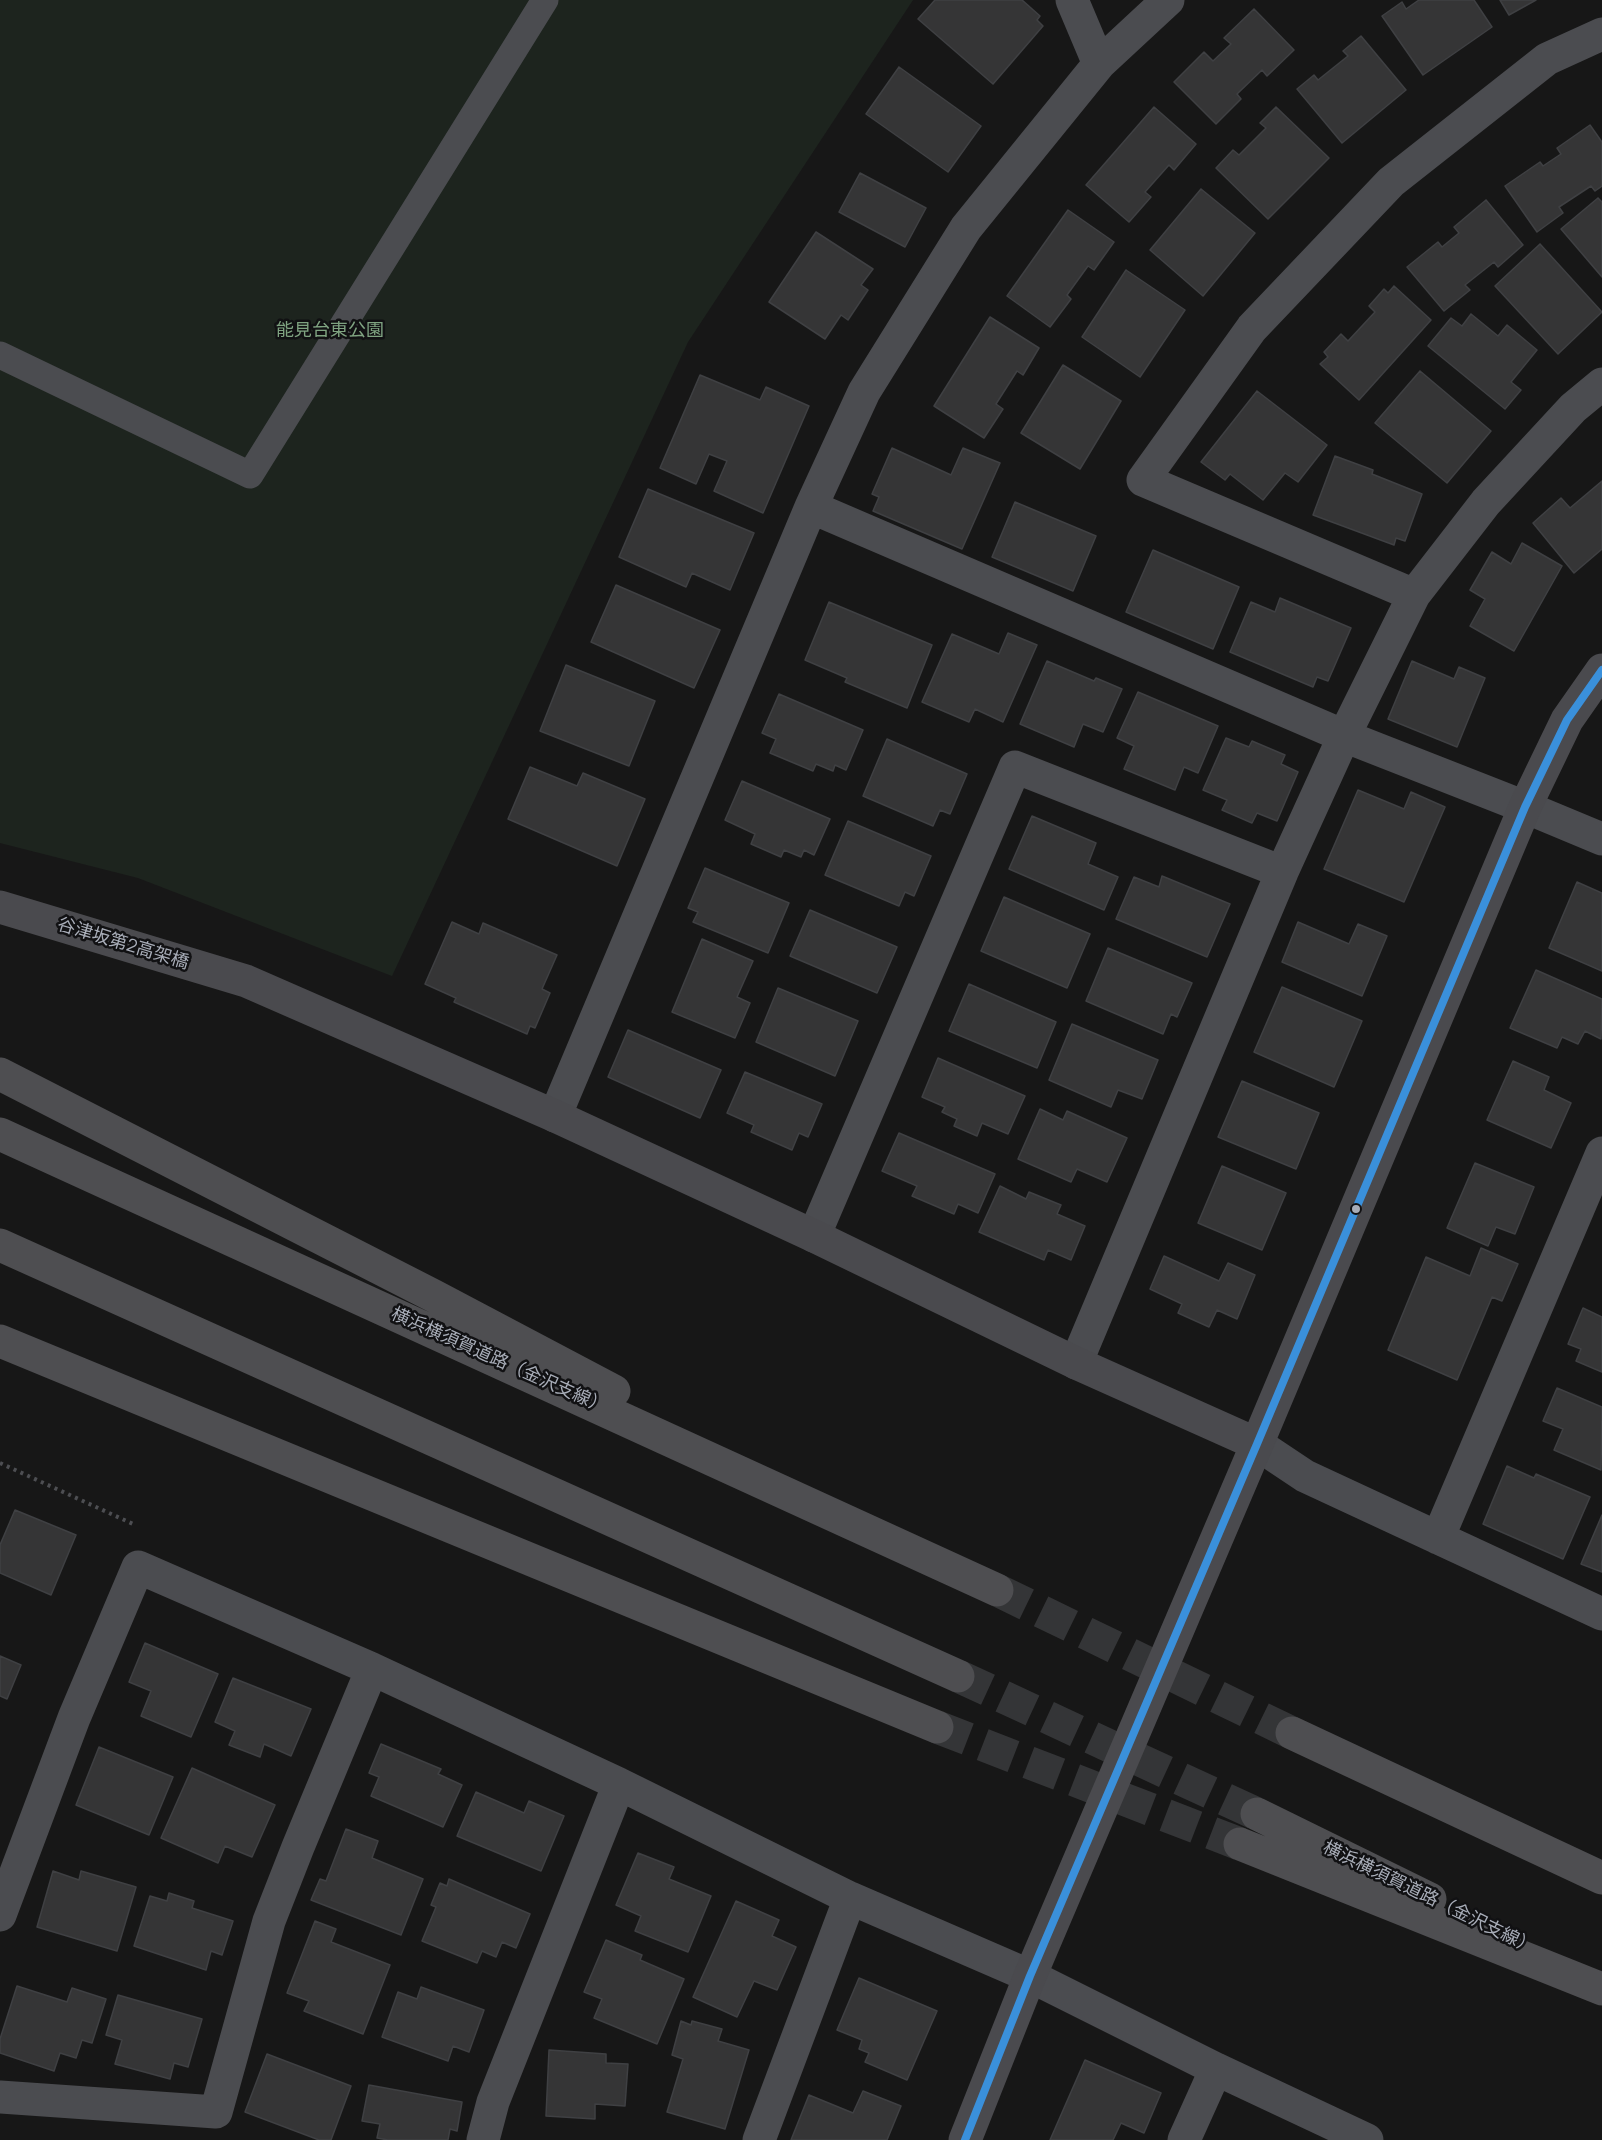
<!DOCTYPE html>
<html>
<head>
<meta charset="utf-8">
<style>
  body { margin:0 }
  canvas { display:block; background:#171717 }
</style>
</head>
<body>
<canvas width="1602" height="2140"></canvas>
<script>
const g = document.querySelector('canvas').getContext('2d');
g.lineJoin = 'round';
function fill(path, color) { g.fillStyle = color; g.fill(path, 'evenodd'); }
const shape = rows => new Path2D(rows.map(r => 'M' + r).join(''));
function trace(path, color, width, dash) { g.strokeStyle = color; g.lineWidth = width; g.lineCap = dash ? 'butt' : 'round'; g.setLineDash(dash || []); g.stroke(path); }
function label(font, color, halo, rows, align = 'center') {
  g.font = font + ' Manrope,"Noto Sans JP",sans-serif'; g.lineWidth = 5; g.setLineDash([]); g.textBaseline = 'middle'; g.strokeStyle = halo; g.fillStyle = color; for (const [text, x, y, turn = 0] of rows) {
    g.save(); g.translate(x, y); g.rotate((+turn || 0) * Math.PI / 180); g.textAlign = isNaN(turn) ? turn : align; if (halo) g.strokeText(text, 0, 0); g.fillText(text, 0, 0); g.restore();
  }
}
const green = shape([
  [0,0,913,0,688,342,392,976,138,878,0,843]
]);
const building = shape([
  [935,0,1022,0,1040,16,1037,20,1043,26,993,84,918,19,935,0],
  [1419,0,1474,0,1492,27,1423,75,1382,16,1402,2,1406,9,1419,0],
  [1500,0,1536,0,1509,15,1500,0],
  [1254,9,1294,50,1267,76,1262,70,1237,94,1241,99,1216,124,1174,82,1204,52,1213,61,1231,44,1224,38,1254,9],
  [1361,36,1406,90,1342,143,1297,89,1314,75,1318,80,1348,56,1343,51,1361,36],
  [899,67,981,126,948,172,866,114,899,67],
  [1154,107,1196,144,1174,170,1169,165,1145,192,1151,197,1129,222,1086,185,1154,107],
  [1276,107,1329,158,1268,219,1216,168,1233,150,1239,155,1266,128,1260,123,1276,107],
  [1590,125,1602,142,1602,186,1595,191,1591,186,1559,207,1563,213,1537,232,1505,186,1540,162,1543,166,1561,154,1557,148,1590,125],
  [860,173,926,208,905,247,839,212,860,173],
  [1201,189,1255,233,1203,296,1150,250,1201,189],
  [1598,198,1602,202,1602,277,1561,229,1598,198],
  [1486,200,1523,245,1498,267,1494,262,1465,285,1470,290,1444,311,1407,267,1438,242,1442,247,1459,233,1454,227,1486,200],
  [1068,210,1114,242,1094,270,1088,266,1067,295,1071,299,1050,327,1007,296,1068,210],
  [816,232,873,269,861,285,868,290,848,320,841,315,825,339,769,302,816,232],
  [1540,244,1602,312,1558,354,1495,286,1540,244],
  [1126,270,1185,310,1140,377,1082,337,1126,270],
  [1394,286,1431,320,1359,400,1320,364,1328,357,1324,352,1341,334,1348,341,1375,312,1369,306,1384,289,1388,293,1394,286],
  [1471,314,1498,336,1507,325,1537,350,1511,382,1521,390,1505,409,1428,346,1451,318,1462,326,1471,314],
  [990,317,1039,348,1023,375,1017,371,996,404,1003,409,984,438,934,406,990,317],
  [1063,365,1121,401,1080,469,1021,433,1063,365],
  [1420,371,1491,431,1447,483,1375,423,1420,371],
  [700,375,760,400,766,387,809,406,763,513,714,491,727,461,709,454,696,484,660,468,700,375],
  [1257,391,1327,445,1298,482,1285,473,1263,500,1230,474,1225,480,1201,462,1257,391],
  [892,448,951,475,963,448,1000,463,962,549,873,511,879,497,872,494,892,448],
  [1335,456,1373,470,1372,474,1422,494,1405,541,1396,538,1394,545,1313,515,1335,456],
  [1602,481,1602,549,1574,573,1533,523,1561,498,1570,508,1602,481],
  [648,489,754,533,730,590,692,573,686,587,619,557,648,489],
  [1015,502,1096,536,1073,591,992,557,1015,502],
  [1522,543,1562,566,1514,651,1470,626,1485,599,1470,590,1492,552,1511,564,1522,543],
  [1153,550,1239,587,1213,649,1126,612,1153,550],
  [616,585,720,630,694,688,591,642,616,585],
  [1280,598,1351,628,1328,681,1317,677,1313,687,1230,652,1251,602,1275,612,1280,598],
  [829,602,932,645,907,708,845,682,847,678,805,660,829,602],
  [1008,633,1037,645,1003,722,975,709,969,722,922,702,952,634,999,654,1008,633],
  [1047,661,1094,681,1096,678,1122,689,1103,732,1083,724,1074,747,1020,724,1047,661],
  [1412,661,1454,679,1459,667,1485,678,1457,747,1388,719,1412,661],
  [566,665,655,701,629,766,540,731,566,665],
  [1138,692,1218,726,1198,773,1184,767,1175,790,1124,769,1134,746,1117,738,1138,692],
  [779,694,863,730,846,770,835,765,833,771,816,764,813,771,770,753,776,739,762,733,779,694],
  [1226,738,1249,747,1252,741,1285,755,1281,764,1298,772,1277,821,1257,813,1252,823,1222,810,1227,800,1203,790,1226,738],
  [887,739,967,774,950,814,940,810,933,826,863,796,887,739],
  [530,767,577,786,583,773,645,799,617,866,508,819,530,767],
  [742,781,830,819,814,855,804,850,801,857,784,850,781,857,751,844,755,834,725,820,742,781],
  [1358,790,1404,809,1411,792,1445,807,1404,902,1324,869,1358,790],
  [1032,816,1096,843,1088,864,1118,877,1104,910,1009,869,1032,816],
  [848,821,931,856,914,896,905,892,899,906,825,875,848,821],
  [705,868,789,903,768,953,693,922,698,912,688,908,705,868],
  [1162,876,1230,904,1207,957,1116,919,1134,877,1159,887,1162,876],
  [1577,882,1602,893,1602,971,1549,948,1577,882],
  [1004,897,1090,934,1067,988,981,951,1004,897],
  [810,910,897,947,877,993,790,956,810,910],
  [452,922,479,934,483,923,557,955,542,989,550,993,535,1028,530,1026,527,1034,454,1002,456,998,425,984,452,922],
  [1298,922,1349,944,1358,924,1387,936,1362,996,1282,962,1298,922],
  [702,939,753,961,737,997,750,1003,735,1038,672,1012,702,939],
  [1108,948,1192,983,1177,1017,1171,1014,1163,1034,1086,1001,1108,948],
  [1536,970,1602,999,1601,1039,1585,1031,1578,1044,1562,1037,1557,1048,1510,1028,1536,970],
  [969,984,1056,1022,1037,1068,949,1031,969,984],
  [1282,987,1362,1021,1334,1087,1254,1052,1282,987],
  [778,988,858,1021,835,1076,756,1042,778,988],
  [1072,1024,1158,1060,1142,1099,1118,1090,1111,1107,1049,1080,1072,1024],
  [628,1030,721,1070,700,1118,608,1077,628,1030],
  [938,1058,1025,1096,1008,1134,982,1123,977,1136,954,1126,957,1119,942,1112,945,1107,922,1097,938,1058],
  [1513,1061,1549,1077,1544,1090,1571,1103,1551,1148,1487,1120,1513,1061],
  [745,1072,822,1104,808,1137,799,1133,792,1150,751,1132,754,1125,727,1113,745,1072],
  [1242,1081,1319,1113,1296,1169,1218,1137,1242,1081],
  [1040,1109,1063,1120,1067,1111,1127,1138,1107,1182,1077,1169,1071,1182,1018,1159,1040,1109],
  [899,1133,995,1174,978,1213,958,1204,954,1214,912,1196,917,1186,882,1171,899,1133],
  [1475,1163,1534,1187,1515,1234,1496,1227,1488,1246,1447,1228,1475,1163],
  [1222,1166,1286,1193,1262,1250,1198,1223,1222,1166],
  [1000,1186,1026,1199,1029,1192,1061,1205,1057,1214,1085,1226,1071,1260,1048,1250,1044,1260,979,1232,1000,1186],
  [1481,1248,1518,1264,1502,1301,1492,1297,1457,1380,1388,1350,1426,1257,1470,1276,1481,1248],
  [1164,1256,1219,1281,1228,1263,1255,1275,1237,1319,1217,1310,1209,1327,1178,1313,1182,1304,1150,1289,1164,1256],
  [1583,1308,1602,1317,1602,1372,1576,1361,1581,1349,1568,1344,1583,1308],
  [1557,1388,1602,1407,1601,1470,1554,1450,1563,1429,1543,1421,1557,1388],
  [1507,1466,1534,1478,1536,1474,1590,1497,1563,1559,1483,1524,1507,1466],
  [15,1510,76,1535,51,1595,0,1573,0,1545,15,1510],
  [1602,1515,1602,1572,1581,1564,1602,1515],
  [145,1643,218,1674,191,1737,141,1716,151,1691,129,1682,145,1643],
  [0,1656,21,1665,7,1699,0,1696,0,1656],
  [233,1678,311,1709,291,1756,264,1744,260,1757,229,1745,235,1731,215,1722,233,1678],
  [381,1744,441,1769,438,1774,462,1785,443,1827,371,1796,379,1777,369,1773,381,1744],
  [99,1747,173,1777,149,1835,76,1805,99,1747],
  [192,1768,275,1805,252,1857,225,1846,218,1863,161,1838,192,1768],
  [476,1792,524,1813,529,1801,564,1816,541,1871,457,1836,476,1792],
  [346,1829,378,1841,372,1858,423,1879,401,1935,311,1900,320,1879,326,1881,346,1829],
  [638,1853,674,1867,669,1879,711,1896,688,1952,635,1931,641,1916,616,1905,638,1853],
  [53,1871,79,1880,81,1871,136,1887,117,1951,37,1927,53,1871],
  [449,1879,530,1914,516,1948,502,1942,496,1957,482,1951,477,1963,422,1941,436,1907,431,1905,440,1883,447,1886,449,1879],
  [169,1893,194,1901,192,1908,233,1921,222,1955,211,1951,206,1970,134,1946,150,1896,167,1901,169,1893],
  [736,1901,779,1920,772,1936,796,1947,777,1990,754,1981,737,2017,693,1997,736,1901],
  [315,1921,336,1929,331,1942,390,1965,363,2034,304,2011,309,2001,287,1993,315,1921],
  [606,1940,642,1955,640,1960,684,1979,657,2044,594,2018,602,1999,584,1992,606,1940],
  [859,1978,937,2011,907,2080,865,2062,869,2053,859,2049,862,2040,837,2030,859,1978],
  [17,1986,67,2002,72,1988,106,1999,92,2043,82,2040,76,2058,60,2053,54,2071,0,2053,0,2039,17,1986],
  [421,1987,484,2010,469,2052,453,2046,448,2061,382,2037,398,1992,417,1999,421,1987],
  [118,1995,202,2019,188,2067,174,2063,170,2079,115,2064,122,2040,106,2035,118,1995],
  [681,2021,691,2025,692,2021,722,2029,718,2041,749,2050,725,2129,667,2112,683,2059,672,2055,681,2021],
  [549,2050,606,2054,606,2063,628,2064,625,2106,595,2104,595,2119,546,2116,549,2050],
  [267,2054,351,2086,331,2140,319,2140,245,2112,267,2054],
  [1085,2060,1161,2093,1144,2133,1121,2123,1113,2140,1050,2140,1085,2060],
  [369,2085,462,2102,457,2131,450,2129,448,2140,388,2140,377,2138,380,2124,362,2121,369,2085],
  [863,2091,901,2106,887,2140,791,2140,809,2095,853,2113,863,2091]
]);
const highwayTunnel = shape([
  [997,1590,1292,1733],
  [958,1676,1257,1814],
  [937,1727,1240,1844]
]);
const path = shape([
  [0,1463,133,1524]
]);
const lane = shape([
  [0,355,250,475,545,0]
]);
const street = shape([
  [1072,0,1099,64],
  [1602,34,1547,59,1391,182,1252,328,1143,480,1414,595,1486,502,1573,408,1602,384],
  [811,507,1344,736,1525,807,1602,839],
  [1282,872,1344,736,1414,595],
  [555,1116,811,507,864,392,966,228,1099,64,1168,0],
  [814,1236,1015,767,1282,872,1076,1363],
  [1257,1444,1305,1476,1602,1614],
  [1438,1538,1602,1153],
  [0,1915,74,1718,138,1567,372,1669,619,1784,850,1898,1030,1976,1216,2069,1367,2140],
  [0,2097,216,2112,269,1921,298,1847,372,1669],
  [483,2140,493,2102,619,1784],
  [759,2140,850,1898],
  [1184,2140,1216,2069]
]);
const secondary = shape([
  [0,907,246,981,555,1116,814,1236,1076,1363,1257,1444],
  [965,2140,1030,1976,1257,1444,1525,807,1567,720,1602,670]
]);
const highway = shape([
  [0,1074,434,1296,614,1391],
  [0,1134,997,1590],
  [0,1245,958,1676],
  [0,1341,937,1727],
  [1292,1733,1602,1878],
  [1257,1814,1430,1899],
  [1240,1844,1602,1989]
]);
const bus1 = shape([
  [965,2140,1030,1976,1257,1444,1525,807,1567,720,1602,670]
]);
const markers = [
  [1356,1209,5,"#a8adb8"]
];
const parkNames = [
  ["能見台東公園",330,331]
];
const streetNames = [
  ["谷津坂第2高架橋",123,944,17],
  ["横浜横須賀道路（金沢支線）",499,1361,24],
  ["横浜横須賀道路（金沢支線）",1429,1898,26]
];
fill(green, '#1d241e');
fill(building, '#353536');
trace(building, '#3f4043', 1.5);
trace(highwayTunnel, '#343537', 33, [33, 16]);
trace(path, '#4d4e52', 4, [3, 4.5]);
trace(lane, '#4b4c50', 27);
trace(street, '#4b4c50', 33);
trace(secondary, '#4a4a4e', 33);
trace(highway, '#4e4e51', 33);
trace(bus1, '#3a90db', 8);
for (const [x, y, r, color] of markers) { const dot = new Path2D(); dot.arc(x, y, r, 0, 2 * Math.PI); g.fillStyle = color; g.fill(dot); trace(dot, '#111113', 2); }
label('18px', '#7fa381', '#111113', parkNames);
label('18px', '#a8adb8', '#111113', streetNames);
</script>
</body>
</html>
